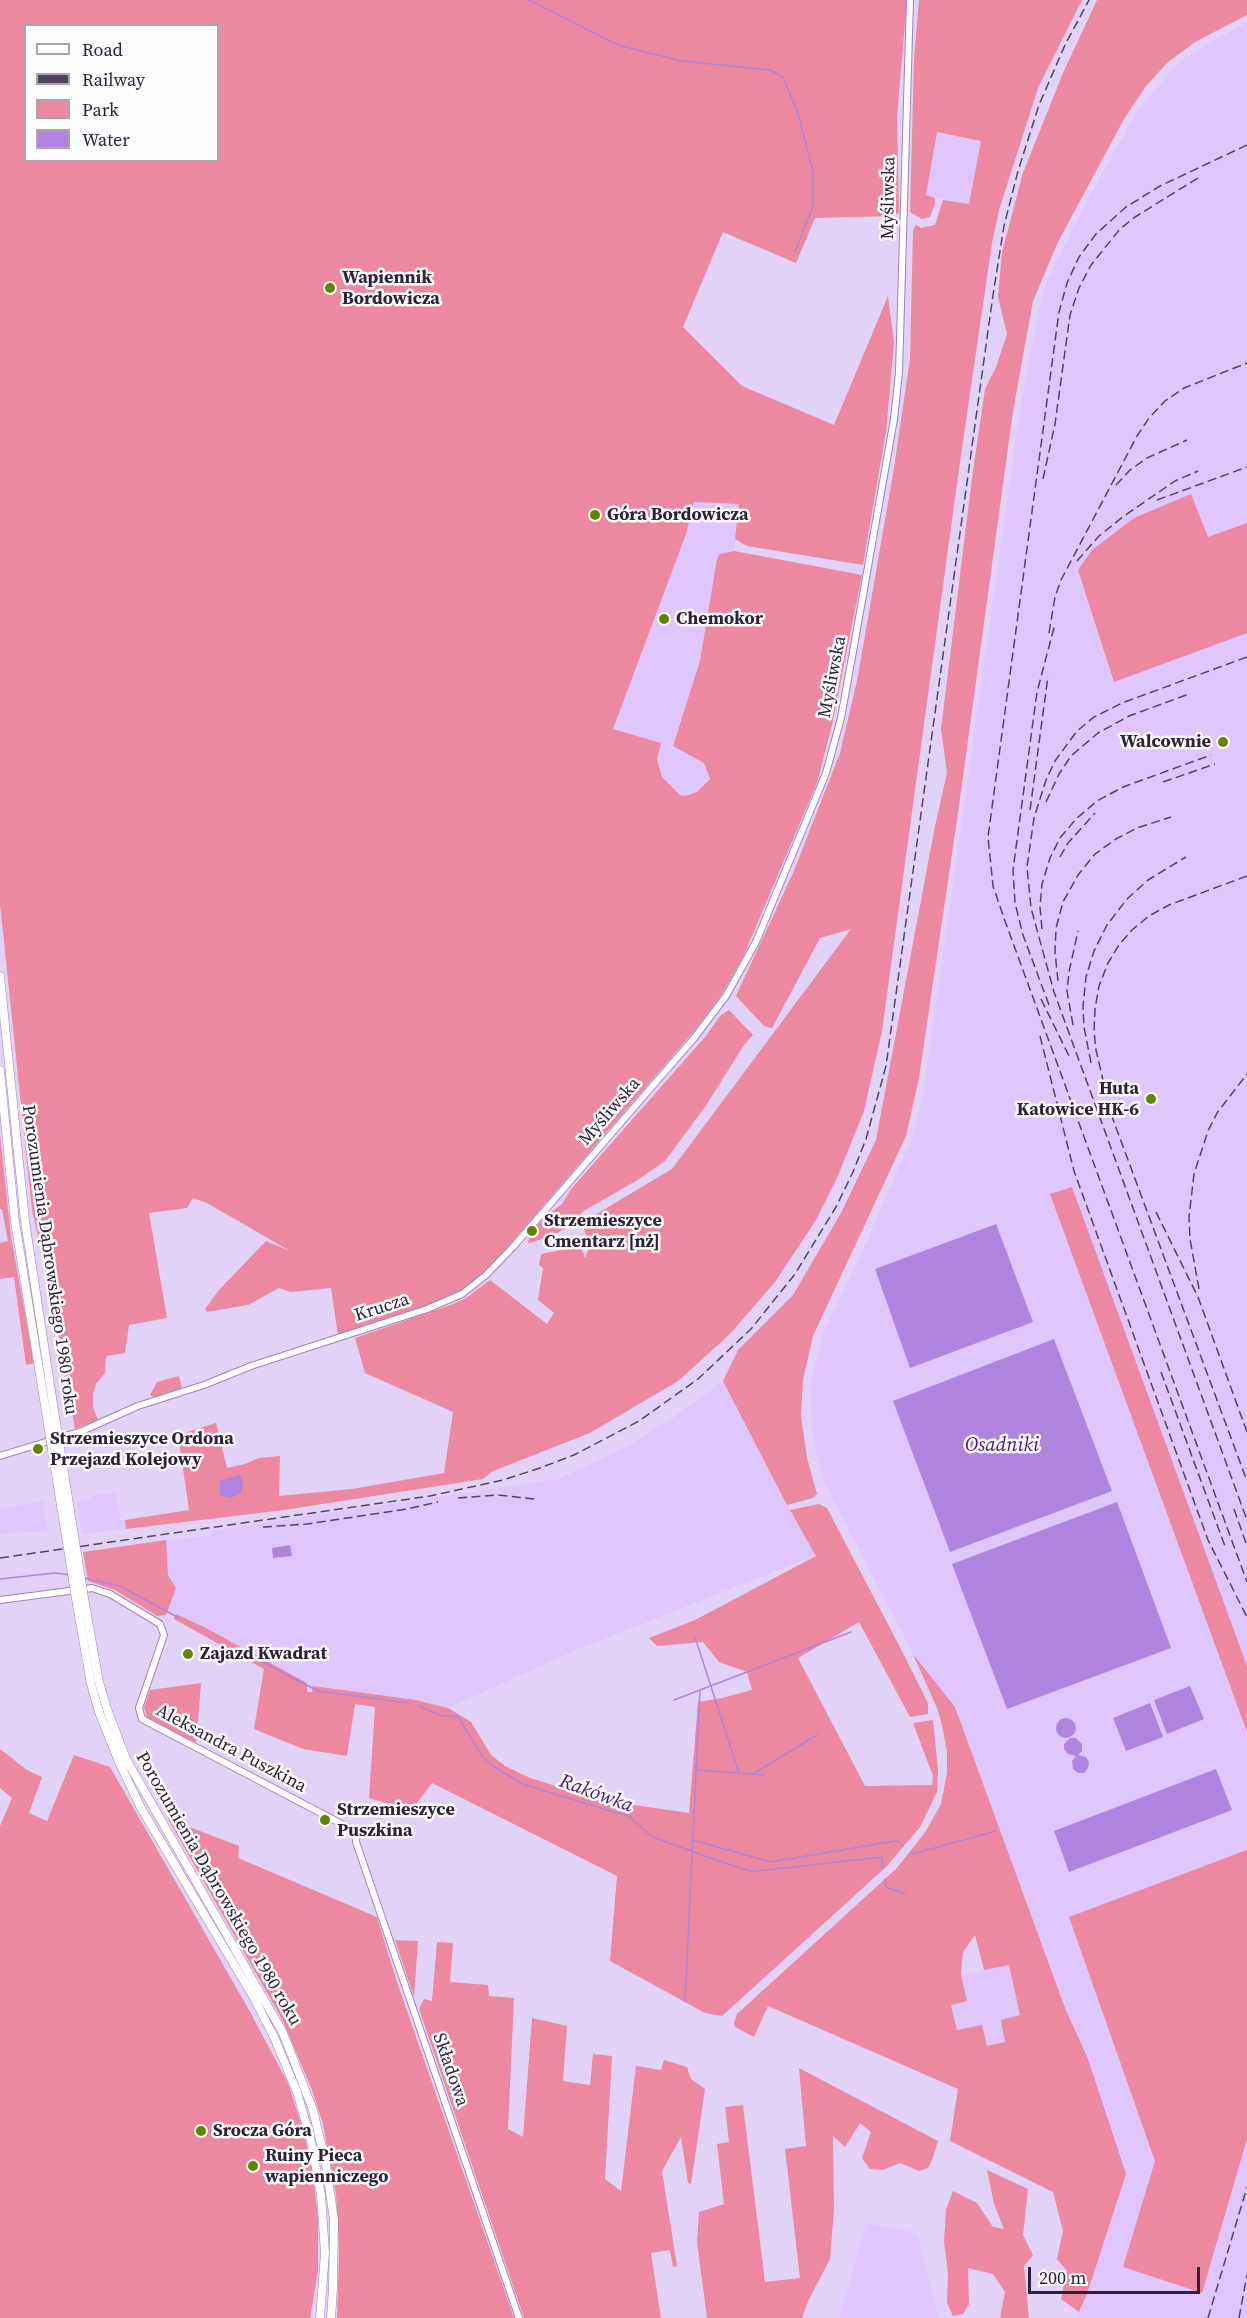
<!DOCTYPE html>
<html>
<head>
<meta charset="utf-8">
<style>
  body { margin:0 }
  #map { position:relative; width:1247px; height:2318px; overflow:hidden; background:#e3d2f7; font-family:"Source Serif 4",serif }
  canvas { display:block }
  .legend { position:absolute; left:24px; top:24px; width:195px; height:138px; box-sizing:border-box; background:#fbfbfb; border:2px solid #a9a4ad; margin:0; padding:8px 10px; list-style:none; font-size:18px; color:#2d2239 }
  .legend li { display:flex; align-items:center; gap:12px; height:30px }
  .legend b { width:30px; border:2px solid #a9a4ad }
  .scale { position:absolute; left:1028px; top:2267px; width:172px; height:27px; box-sizing:border-box; border:3px solid #2d2239; border-top:0; padding-left:8px; font-size:18px; line-height:21px; white-space:nowrap; color:#2d2239; -webkit-text-stroke:4px #fbfbfb; paint-order:stroke }
</style>
</head>
<body>
<div id="map">
<canvas width="1247" height="2318"></canvas>
<ul class="legend">
<li><b style="height:8px;background:#fff"></b>Road</li>
<li><b style="height:8px;background:#50445e"></b>Railway</li>
<li><b style="height:16px;background:#ec889f"></b>Park</li>
<li><b style="height:16px;background:#b084de"></b>Water</li>
</ul>
<div class="scale">200 m</div>
</div>
<script>
const g = document.querySelector('canvas').getContext('2d');
g.lineJoin = 'round';
function fill(path, color) { g.fillStyle = color; g.fill(path, 'evenodd'); }
const shape = rows => new Path2D(rows.map(r => 'M' + r).join(''));
function trace(path, color, width, dash) { g.strokeStyle = color; g.lineWidth = width; g.lineCap = dash ? 'butt' : 'round'; g.setLineDash(dash || []); g.stroke(path); }
function label(font, color, halo, rows, align = 'center') {
  g.font = font + ' "Source Serif 4",serif'; g.lineWidth = 5; g.setLineDash([]); g.textBaseline = 'middle'; g.strokeStyle = halo; g.fillStyle = color; for (const [text, x, y, turn = 0] of rows) {
    g.save(); g.translate(x, y); g.rotate((+turn || 0) * Math.PI / 180); g.textAlign = isNaN(turn) ? turn : align; if (halo) g.strokeText(text, 0, 0); g.fillText(text, 0, 0); g.restore();
  }
}
const built = shape([
  [1247,23,1247,2318,1077,2318,1087,2294,1126,2174,1088,2059,1065,2008,955,1707,913,1654,822,1477,812,1432,810,1384,824,1331,859,1259,913,1135,923,1095,1023,388,1044,288,1082,210,1137,111,1180,61,1210,42],
  [937,131,981,140,969,204,926,196],
  [694,502,739,504,734,551,729,551,700,661,673,746,704,763,710,779,697,793,685,796,680,795,662,777,657,759,631,735,613,730,686,534],
  [723,1381,790,1510,816,1555,576,1650,448,1708,416,1700,313,1686,312,1692,307,1692,307,1683,168,1610,175,1588,168,1576,166,1540,211,1536,210,1531,559,1479,631,1445,676,1416],
  [116,1493,120,1520,125,1520,126,1529,82,1534,77,1501,91,1499,91,1496],
  [43,1501,47,1531,0,1534,0,1509],
  [1009,1965,1020,2015,1006,2042,986,2046,957,2031,951,2004,967,2000,962,1975],
  [866,2223,917,2233,939,2318,839,2318]
]);
const green = shape([
  [0,0,907,0,897,116,899,213,891,216,815,218,796,263,723,232,683,327,742,386,834,425,888,296,894,343,886,432,863,565,747,546,735,539,739,504,694,502,686,534,613,729,661,743,657,759,662,777,680,795,685,796,697,792,710,779,704,763,673,746,700,661,717,559,720,554,734,551,862,575,832,725,817,783,744,955,722,994,695,1030,492,1265,466,1288,425,1307,338,1335,331,1288,291,1292,279,1288,248,1305,207,1312,205,1309,219,1290,266,1241,290,1251,207,1203,193,1198,187,1208,149,1213,167,1318,129,1325,125,1353,106,1356,105,1373,96,1384,93,1394,93,1407,98,1420,75,1429,52,1295,32,1210,0,904],
  [26,26,218,26,218,160,26,160],
  [919,0,1082,0,1038,88,999,210,992,243,959,469,882,1031,864,1111,837,1178,816,1220,775,1282,729,1335,678,1381,590,1433,493,1471,483,1479,284,1510,126,1529,125,1520,189,1510,178,1435,216,1423,227,1468,245,1464,259,1458,280,1456,279,1496,352,1489,444,1473,453,1412,365,1373,355,1338,453,1304,466,1298,490,1280,547,1324,554,1313,538,1300,543,1268,539,1265,541,1254,581,1246,585,1258,589,1248,584,1228,588,1219,672,1169,851,929,820,938,772,1028,764,1026,736,996,793,873,840,753,857,681,894,468,910,359,913,230,916,225,921,228,935,225,943,200,969,204,981,141,937,132,926,195,935,198,935,203,930,217,922,219,910,212,914,59],
  [1097,0,1247,0,1247,15,1195,42,1167,63,1146,86,1124,119,1058,242,1033,301,1013,411,959,806,919,1078,906,1136,813,1336,803,1380,801,1416,807,1458,817,1494,813,1498,787,1505,723,1381,738,1350,793,1295,841,1213,876,1140,935,826,947,773,941,729,972,478,985,389,996,367,1007,334,998,297,1002,252,1023,173,1063,73],
  [1191,494,1208,537,1247,523,1247,633,1114,682,1078,570,1092,550,1134,518],
  [729,1010,753,1035,744,1045,705,1107,665,1161,639,1179,582,1212,576,1223,547,1238,528,1243,530,1234,546,1216,562,1204,571,1189,705,1037,720,1016],
  [0,1134,11,1236,34,1363,26,1365,14,1277,0,1279,0,1243,8,1241,2,1209,0,1209],
  [1072,1187,1247,1666,1247,1732,1050,1194],
  [179,1376,182,1388,154,1397,150,1395,157,1382],
  [819,1504,827,1508,902,1651,928,1703,928,1714,910,1717,859,1622,798,1658,865,1786,932,1785,933,1776,913,1723,933,1720,938,1770,937,1792,920,1827,886,1867,722,2016,705,2013,610,1961,617,1876,432,1783,411,1811,369,1798,375,1707,355,1704,347,1756,303,1749,254,1729,264,1669,174,1619,176,1614,206,1628,307,1683,307,1692,312,1692,313,1686,416,1700,448,1708,471,1722,491,1755,505,1766,530,1778,600,1800,689,1813,698,1702,722,1698,752,1690,747,1672,719,1662,703,1642,657,1646,649,1638,695,1620,816,1556,790,1510],
  [166,1540,168,1575,176,1588,166,1615,157,1616,115,1590,88,1581,83,1552],
  [913,1654,955,1707,1065,2008,1088,2059,1126,2174,1087,2294,1079,2312,1061,2299,1067,2271,1057,2259,1063,2231,1053,2192,950,2141,958,2089,768,2006,754,2037,735,2027,734,2023,737,2014,897,1868,926,1831,941,1804,947,1773,947,1752,942,1725,937,1708],
  [975,1935,984,1970,1009,1965,1020,2015,1001,2020,1005,2042,987,2046,982,2025,957,2030,951,2005,967,2001,961,1974,963,1952],
  [201,1683,196,1743,147,1718,144,1707,150,1690],
  [0,1749,27,1770,42,1777,29,1813,47,1821,74,1755,110,1767,249,2010,288,2083,303,2130,313,2173,318,2218,318,2271,310,2318,0,2318,0,1826,12,1798,0,1788],
  [168,1819,239,1846,238,1858,377,1917,397,1982,514,2318,337,2318,339,2249,336,2194,323,2124,312,2090,283,2021],
  [1247,1850,1247,2139,1202,2293,1123,2267,1155,2161,1069,1917],
  [395,1940,418,1941,414,1997],
  [437,1942,453,1943,450,1982,488,1985,489,1996,514,1998,508,2129,523,2137,532,2018,567,2026,563,2081,590,2085,593,2054,612,2056,605,2179,621,2191,636,2066,661,2070,664,2060,687,2067,691,2079,705,2089,691,2184,688,2183,681,2137,662,2171,677,2266,673,2267,670,2250,651,2253,661,2318,524,2318,419,2009,424,1999,432,2001],
  [799,2068,938,2141,932,2160,928,2168,919,2171,900,2163,883,2170,870,2169,862,2158,871,2132,860,2123,845,2147,833,2136,834,2210,830,2259,808,2301,802,2318,707,2318,697,2242,699,2212,724,2204,717,2144,729,2142,725,2107,743,2105,765,2282,800,2278,785,2149,806,2146],
  [987,2170,1028,2189,1023,2235,1033,2255,1024,2266,1029,2318,1000,2318,1005,2292,993,2274,968,2268,969,2304,963,2314,953,2316,947,2303,948,2273,944,2241,946,2210,953,2191,977,2203,993,2227,1004,2229,994,2204]
]);
const water = shape([
  [996,1224,1033,1322,910,1368,875,1269],
  [1054,1339,1112,1491,950,1552,893,1401],
  [240,1475,242,1478,243,1484,241,1493,231,1498,220,1495,220,1480],
  [1117,1502,1171,1648,1007,1709,952,1564],
  [290,1545,292,1556,273,1558,272,1548],
  [1190,1686,1204,1719,1167,1734,1154,1700],
  [1150,1703,1163,1737,1126,1751,1113,1718],
  '1056 1728a10 10 0 1 1 20 0a10 10 0 1 1-20 0Z',
  [1070,1738,1076,1738,1082,1744,1082,1751,1078,1755,1086,1757,1089,1762,1088,1768,1084,1773,1078,1773,1073,1769,1072,1761,1076,1756,1068,1754,1064,1749,1064,1744],
  [1216,1769,1232,1810,1069,1872,1054,1831]
]);
const stream = shape([
  [529,0,618,45,682,61,770,70,783,77,798,113,813,172,813,206,795,252],
  [84,1578,120,1586,179,1618],
  [0,1579,55,1573,70,1575],
  [695,1637,739,1773],
  [242,1651,318,1691,409,1703],
  [674,1700,851,1632],
  [419,1706,440,1715,458,1717,482,1756,492,1765,522,1784,630,1817,652,1837,722,1862,750,1871,758,1871,882,1857,883,1868],
  [697,1770,765,1775],
  [753,1774,817,1735],
  [692,1840,771,1862,889,1842,897,1841,903,1846],
  [911,1852,913,1854,996,1831],
  [885,1879,886,1887,905,1894],
  [685,2001,700,1690]
]);
const minor = shape([
  [0,1456,82,1431,138,1406,204,1385,251,1366,427,1309,462,1294,486,1275,513,1247,695,1037,726,996,756,942,826,773,841,718,854,646,894,419,899,372,910,0],
  [0,1600,92,1588,110,1594,160,1624,164,1635,139,1708,142,1719,355,1831,356,1842,519,2318]
]);
const major = shape([
  [0,976,25,1221,55,1417],
  [0,1070,15,1222,47,1418],
  [85,1604,99,1682,107,1709,126,1759,283,2033,313,2110,326,2165,334,2220,333,2288,331,2318],
  [77,1605,91,1684,99,1712,119,1762,141,1808,254,1998,274,2037,297,2092,311,2141,321,2195,325,2253,320,2318]
]);
const rail = shape([
  [1247,145,1160,186,1126,207,1096,234,1079,257,1067,283,1059,312,988,837,993,886,1005,921,1247,1582],
  [1043,479,1055,424,1070,315,1079,288,1091,265,1120,229,1135,217,1198,178],
  [1116,485,1130,470,1147,458,1187,440],
  [1157,500,1247,467],
  [1077,561,1099,536,1124,516,1175,481,1198,471],
  [1049,633,1055,597,1061,580,1137,436,1149,418,1165,401,1184,388,1247,363],
  [1247,657,1122,703,1094,717,1077,731,1055,761,1046,780,1034,818,1027,867,1031,908,1054,992,1247,1520],
  [1163,782,1215,764],
  [1046,802,1059,774,1071,756,1098,733,1129,716,1189,694],
  [1030,810,1048,676],
  [1060,857,1068,843,1095,813],
  [1247,876,1169,905,1149,916,1132,930,1119,945,1108,963,1099,986,1095,1009,1094,1031,1096,1050,1111,1114,1247,1481],
  [1042,929,1040,907,1042,884,1050,858,1060,838,1076,819,1097,801,1123,787,1211,755],
  [1058,981,1055,952,1056,928,1063,902,1078,875,1095,854,1116,839,1137,828,1171,817],
  [1041,999,1069,1056],
  [1049,1005,1023,935,1015,903,1013,870,1037,692,1055,624],
  [1073,1025,1067,991,1069,972,1078,931],
  [1040,1036,1074,1171,1208,1540,1247,1617],
  [1091,1063,1084,1027,1083,1006,1086,977,1094,951,1107,925,1127,899,1148,880,1186,857],
  [1156,1212,1198,1297,1247,1432],
  [1199,1289,1190,1239,1189,1217,1194,1174,1208,1131,1217,1113,1247,1074],
  [1161,1372,1226,1549],
  [458,1498,498,1495,535,1499],
  [1234,1509,1247,1546],
  [263,1527,307,1524,407,1509,438,1502],
  [0,1558,430,1496,503,1480,540,1468,574,1455,639,1421,698,1379,751,1329,795,1274,836,1207,853,1172,866,1139,886,1066,993,295,1004,226,1018,171,1039,105,1065,45,1089,0],
  [1208,2318,1247,2187],
  [1239,2318,1247,2275]
]);
const majorBridge = shape([
  [55,1417,85,1604],
  [47,1418,77,1605]
]);
const markers = [
  [330,288,6,"#618401"],
  [595,515,6,"#618401"],
  [664,619,6,"#618401"],
  [1223,742,6,"#618401"],
  [1151,1099,6,"#618401"],
  [532,1231,6,"#618401"],
  [38,1449,6,"#618401"],
  [188,1654,6,"#618401"],
  [325,1820,6,"#618401"],
  [201,2131,6,"#618401"],
  [253,2166,6,"#618401"]
];
const streetNames = [
  ["Myśliwska",889,198,-89],
  ["Myśliwska",833,677,-79],
  ["Myśliwska",610,1112,-49],
  ["Porozumienia Dąbrowskiego 1980 roku",49,1260,82],
  ["Krucza",382,1308,-18],
  ["Aleksandra Puszkina",231,1749,28],
  ["Porozumienia Dąbrowskiego 1980 roku",218,1889,60],
  ["Składowa",450,2070,71]
];
const poiNames = [
  ["Wapiennik",342,278],
  ["Bordowicza",342,299],
  ["Góra Bordowicza",607,515],
  ["Chemokor",676,619],
  ["Walcownie",1211,742,"right"],
  ["Huta",1139,1089,"right"],
  ["Katowice HK-6",1139,1110,"right"],
  ["Strzemieszyce",544,1221],
  ["Cmentarz [nż]",544,1242],
  ["Strzemieszyce Ordona",50,1439],
  ["Przejazd Kolejowy",50,1460],
  ["Zajazd Kwadrat",200,1654],
  ["Strzemieszyce",337,1810],
  ["Puszkina",337,1831],
  ["Srocza Góra",213,2131],
  ["Ruiny Pieca",265,2156],
  ["wapienniczego",265,2177]
];
const waterNames = [
  ["Osadniki",1002,1446],
  ["Rakówka",596,1794,20]
];
fill(built, '#dfc6fc');
fill(green, '#ec889f');
fill(water, '#b084de');
trace(stream, '#b084de', 1.5);
trace(minor, '#9e83bc', 8);
trace(major, '#9e83bc', 9);
trace(minor, '#fff', 6);
trace(major, '#fff', 8);
trace(rail, '#50445e', 1.5, [9, 4.5]);
trace(majorBridge, '#9e83bc', 9, []);
trace(majorBridge, '#fff', 8);
for (const [x, y, r, color] of markers) { const dot = new Path2D(); dot.arc(x, y, r, 0, 2 * Math.PI); g.fillStyle = color; g.fill(dot); trace(dot, '#fbfbfb', 2); }
label('18px', '#2d2239', '#fbfbfb', streetNames);
label('bold 18px', '#2d2239', '#fbfbfb', poiNames, 'left');
label('italic 20px', '#52127e', '#fbfbfb', waterNames);
</script>
</body>
</html>
